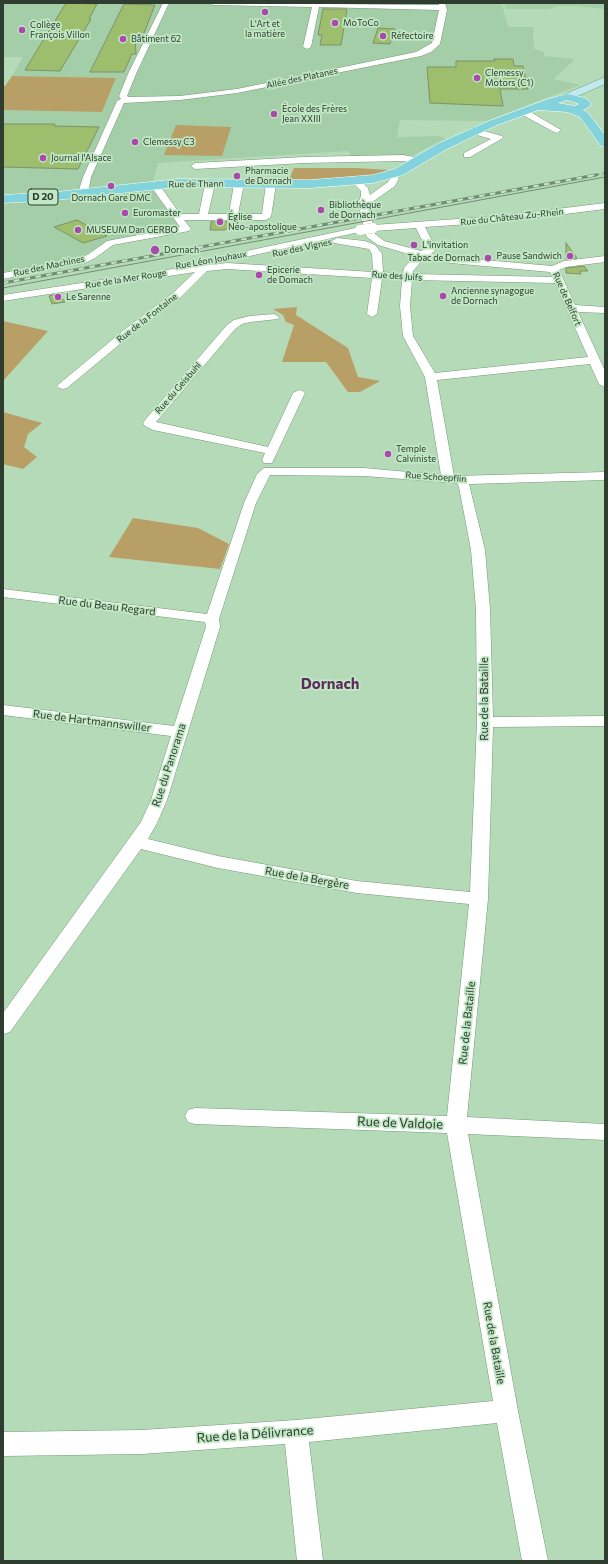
<!DOCTYPE html>
<html>
<head>
<meta charset="utf-8">
<style>
  body { margin:0 }
  #map { position:relative; width:608px; height:1564px; overflow:hidden; background:#b5dab7; font-family:Commissioner,sans-serif }
  canvas { display:block }
  .frame { position:absolute; inset:0; border:4px solid #2e3d30; pointer-events:none }
</style>
</head>
<body>
<div id="map">
<canvas width="608" height="1564"></canvas>
<div class="frame"></div>
</div>
<script>
const g = document.querySelector('canvas').getContext('2d');
g.lineJoin = 'round';
function fill(path, color) { g.fillStyle = color; g.fill(path, 'evenodd'); }
const shape = rows => new Path2D(rows.map(r => 'M' + r).join(''));
function trace(path, color, width, dash) { g.strokeStyle = color; g.lineWidth = width; g.lineCap = dash ? 'butt' : 'round'; g.setLineDash(dash || []); g.stroke(path); }
function label(font, color, halo, rows, align = 'center') {
  g.font = font + ' Commissioner,sans-serif'; g.lineWidth = 3.5; g.setLineDash([]); g.textBaseline = 'middle'; g.strokeStyle = halo; g.fillStyle = color; for (const [text, x, y, turn = 0] of rows) {
    g.save(); g.translate(x, y); g.rotate((+turn || 0) * Math.PI / 180); g.textAlign = isNaN(turn) ? turn : align; if (halo) g.strokeText(text, 0, 0); g.fillText(text, 0, 0); g.restore();
  }
}
const built = shape([
  [3,3,502,3,508,27,533,27,534,49,544,52,544,56,575,59,554,79,580,85,486,121,400,120,397,137,439,136,446,139,411,156,351,157,349,151,346,151,158,163,153,180,182,227,111,240,81,257,3,274,3,110,102,112,116,78,12,76,23,57,3,57],
  [504,3,605,3,605,9,575,6,557,6,549,9,506,9]
]);
const green = shape([
  [12,76,116,78,102,112,3,110,3,86,5,86],
  [176,125,231,127,222,156,164,155],
  [294,168,356,168,389,170,368,177,336,180,289,180],
  [297,307,296,315,348,348,358,377,380,381,360,392,348,392,326,362,282,362,294,325,286,322,283,315,273,309],
  [3,321,48,331,3,381],
  [3,412,42,423,28,434,24,447,37,457,23,469,3,464],
  [133,518,198,528,229,544,220,569,109,557]
]);
const building = shape([
  [66,3,97,4,89,19,91,19,60,71,25,70,66,3],
  [124,4,155,5,142,38,135,38,136,54,132,54,124,72,90,72,124,4],
  [323,9,347,9,341,45,320,45,322,35,318,35,323,9],
  [378,28,395,29,390,44,373,43,378,28],
  [494,59,513,59,514,66,523,66,528,89,500,89,503,106,430,103,427,67,456,67,456,61,495,61,494,59],
  [3,124,55,124,54,126,99,127,78,169,3,167,3,124],
  [77,220,107,236,83,243,54,227,77,220],
  [211,222,230,222,229,226,225,230,210,230,211,222],
  [566,243,577,258,566,259,566,243],
  [584,266,588,271,580,271,581,274,566,273,566,268,584,266],
  [59,294,65,302,52,304,49,296,59,294]
]);
const minor = shape([
  [163,3,169,3,136,74,127,96,129,97,180,96,237,89,416,52,432,43,439,10,319,7,311,47,307,49,303,47,312,7,213,5,210,3,439,5,439,3,445,3,447,10,440,44,431,52,421,56,237,93,180,100,124,103,91,177,88,193,83,196,80,195,78,193,83,177,117,101,121,99,119,96,128,74,163,3],
  [521,110,527,110,561,130,557,133,554,132,521,114,521,110],
  [473,128,502,136,503,138,470,157,464,157,464,153,491,139,470,133,470,129,473,128],
  [403,155,420,158,421,160,417,163,403,161,304,163,195,169,191,166,195,163,304,157,403,155],
  [395,175,399,178,395,186,368,205,373,225,500,216,605,203,605,209,500,222,425,227,436,249,431,254,451,257,552,266,564,261,605,256,605,262,566,267,559,270,575,305,605,307,605,313,578,312,605,371,605,387,599,384,590,364,437,380,454,476,605,472,605,480,469,484,485,550,490,609,493,717,605,716,605,726,493,727,488,899,467,1117,605,1124,605,1140,468,1134,518,1411,548,1561,522,1561,497,1423,309,1442,323,1561,297,1561,285,1444,142,1454,3,1456,3,1432,142,1430,296,1420,493,1401,447,1133,195,1124,188,1122,185,1116,188,1110,195,1108,447,1116,469,904,357,893,218,868,141,849,10,1032,3,1034,3,1013,141,822,151,800,171,736,3,715,3,705,174,726,206,627,205,622,3,597,3,589,207,614,244,503,257,474,264,468,364,468,441,475,425,377,403,336,400,306,402,280,382,279,377,314,372,317,367,314,372,278,227,269,207,271,181,297,132,334,67,388,63,389,59,388,57,386,59,384,124,330,173,293,195,272,3,301,3,295,186,267,227,263,373,272,372,254,369,249,334,243,332,241,337,238,365,241,375,245,382,254,383,272,403,274,404,268,415,256,378,245,367,237,364,231,218,263,213,260,218,257,360,227,364,228,358,204,361,196,361,191,352,182,357,179,360,180,368,188,370,195,388,182,392,176,395,175],
  [416,228,426,248,421,251,384,241,375,234,374,231,416,228],
  [424,258,451,263,550,272,553,277,413,274,413,271,424,258],
  [412,280,555,283,588,357,435,373,413,336,410,306,412,280],
  [270,475,364,476,457,483,459,487,471,550,476,609,477,722,470,892,357,881,218,856,148,839,157,823,167,800,220,627,219,619,256,503,270,475],
  [210,181,215,184,208,214,229,214,234,184,239,181,244,184,238,214,262,214,266,184,268,182,274,182,276,184,271,217,266,220,184,220,191,229,189,231,113,245,95,258,85,263,3,279,3,273,78,259,89,254,107,241,180,227,150,185,155,182,158,183,180,214,199,214,205,184,210,181],
  [274,314,279,317,278,319,250,322,242,324,235,329,156,422,268,447,293,393,299,390,303,391,305,393,272,463,264,463,262,460,265,453,153,430,145,426,143,423,145,420,227,325,234,320,250,316,274,314]
]);
const secondary = shape([
  [605,77,605,84,571,99,563,99,561,97,563,95,605,77]
]);
const primary = shape([
  [567,94,585,98,589,101,591,103,589,107,583,110,588,113,605,135,605,147,601,146,580,117,567,112,538,110,497,125,445,150,403,175,373,183,310,188,178,187,56,200,3,203,3,195,56,192,178,179,310,180,373,175,395,169,437,144,489,121,548,99,567,94],
  [567,100,577,103,579,104,575,106,558,103,567,100]
]);
const tram = shape([
  [3,288,605,177]
]);
const railFar1 = shape([
  [590,176,605,173]
]);
const rail = shape([
  [3,283,596,175]
]);
const minorBridge = shape([
  [360,230,373,228]
]);
const markers = [
  [265,12,4,"#ac48ad"],
  [335,23,4,"#ac48ad"],
  [22,30,4,"#ac48ad"],
  [383,36,4,"#ac48ad"],
  [123,39,4,"#ac48ad"],
  [477,78,4,"#ac48ad"],
  [274,114,4,"#ac48ad"],
  [135,142,4,"#ac48ad"],
  [43,158,4,"#ac48ad"],
  [237,176,4,"#ac48ad"],
  [111,186,4,"#ac48ad"],
  [321,210,4,"#ac48ad"],
  [125,213,4,"#ac48ad"],
  [220,222,4,"#ac48ad"],
  [78,230,4,"#ac48ad"],
  [414,245,4,"#ac48ad"],
  [155,250,5,"#ac48ad"],
  [570,256,4,"#ac48ad"],
  [488,258,4,"#ac48ad"],
  [259,275,4,"#ac48ad"],
  [443,296,4,"#ac48ad"],
  [58,297,4,"#ac48ad"],
  [388,454,4,"#ac48ad"]
];
const farPoinames = [
  ["MoToCo",343,23],
  ["L'Art et",265,24,"center"],
  ["la matière",265,34,"center"],
  ["Collège",30,25],
  ["François Villon",30,35],
  ["Réfectoire",391,36],
  ["Bâtiment 62",131,39],
  ["Clemessy",485,73],
  ["Motors (C1)",485,83],
  ["École des Frères",282,109],
  ["Jean XXIII",282,119],
  ["Clemessy C3",143,142],
  ["Journal l'Alsace",51,158],
  ["Pharmacie",245,171],
  ["de Dornach",245,181],
  ["Dornach Gare DMC",111,198,"center"],
  ["Bibliothèque",329,205],
  ["de Dornach",329,215],
  ["Euromaster",133,213],
  ["Église",228,217],
  ["Néo-apostolique",228,227],
  ["MUSEUM Dan GERBO",86,230],
  ["L'invitation",422,245],
  ["Dornach",164,250],
  ["Pause Sandwich",562,256,"right"],
  ["Tabac de Dornach",480,258,"right"],
  ["Epicerie",267,270],
  ["de Domach",267,280],
  ["Ancienne synagogue",451,291],
  ["de Dornach",451,301],
  ["Le Sarenne",66,297],
  ["Temple",396,449],
  ["Calviniste",396,459]
];
const farStreetnames = [
  ["Allée des Platanes",302,78,-12],
  ["Rue de Thann",196,184,-1],
  ["Rue du Château Zu-Rhein",512,217,-6],
  ["Rue des Vignes",302,248,-12],
  ["Rue Léon Jouhaux",211,260,-10],
  ["Rue des Machines",49,266,-12],
  ["Rue des Juifs",397,276,4],
  ["Rue de la Mer Rouge",126,279,-9],
  ["Rue de Belfort",567,299,66],
  ["Rue de la Fontaine",147,318,-38],
  ["Rue du Geisbuhl",178,388,-49],
  ["Rue Schoepflin",436,477,4]
];
const shields = [
  [43,197,30]
];
const shieldNames = [
  ["D 20",43,197]
];
const streetNames = [
  ["Rue du Beau Regard",107,606,7],
  ["Rue de la Bataille",484,699,-90],
  ["Rue de Hartmannswiller",92,721,7],
  ["Rue du Panorama",169,765,-72],
  ["Rue de la Bergère",307,878,10],
  ["Rue de la Bataille",467,1023,-84],
  ["Rue de la Bataille",494,1343,80]
];
const nearStreetnames = [
  ["Rue de Valdoie",400,1123,2],
  ["Rue de la Délivrance",255,1434,-4]
];
const districtNames = [
  ["Dornach",330,684]
];
fill(built, '#a3cea7');
fill(green, '#b89f66');
fill(building, '#9dbe6d');
trace(building, '#7f9168', 1);
trace(minor, '#759978', 1);
trace(secondary, '#759978', 1);
trace(primary, '#fff', 1);
fill(minor, '#fff');
fill(secondary, '#c1e9ee');
fill(primary, '#83d3dc');
trace(tram, '#738d75', 1);
trace(railFar1, '#738d75', 2);
trace(rail, '#738d75', 3);
trace(railFar1, '#c1e7c4', 1.5, [4.5]);
trace(rail, '#c1e7c4', 2, [5.5]);
trace(minorBridge, '#759978', 10, []);
trace(minorBridge, '#fff', 10);
for (const [x, y, r, color] of markers) { const dot = new Path2D(); dot.arc(x, y, r, 0, 2 * Math.PI); g.fillStyle = color; g.fill(dot); trace(dot, '#c1e7c4', 1.5); }
label('9px', '#2e3d30', '#c1e7c4', farPoinames, 'left');
label('9px', '#2e3d30', '#c1e7c4', farStreetnames);
for (const [x, y, w] of shields) { const box = new Path2D(); box.roundRect(x - w / 2, y - 8, w, 16, 3); g.fillStyle = '#c1e7c4'; g.fill(box); trace(box, '#2e3d30', 1); }
label('bold 10px', '#2e3d30', null, shieldNames);
label('11px', '#2e3d30', '#c1e7c4', streetNames);
label('13px', '#2e3d30', '#c1e7c4', nearStreetnames);
label('bold 15px', '#5d2c5d', '#c1e7c4', districtNames);
</script>
</body>
</html>
